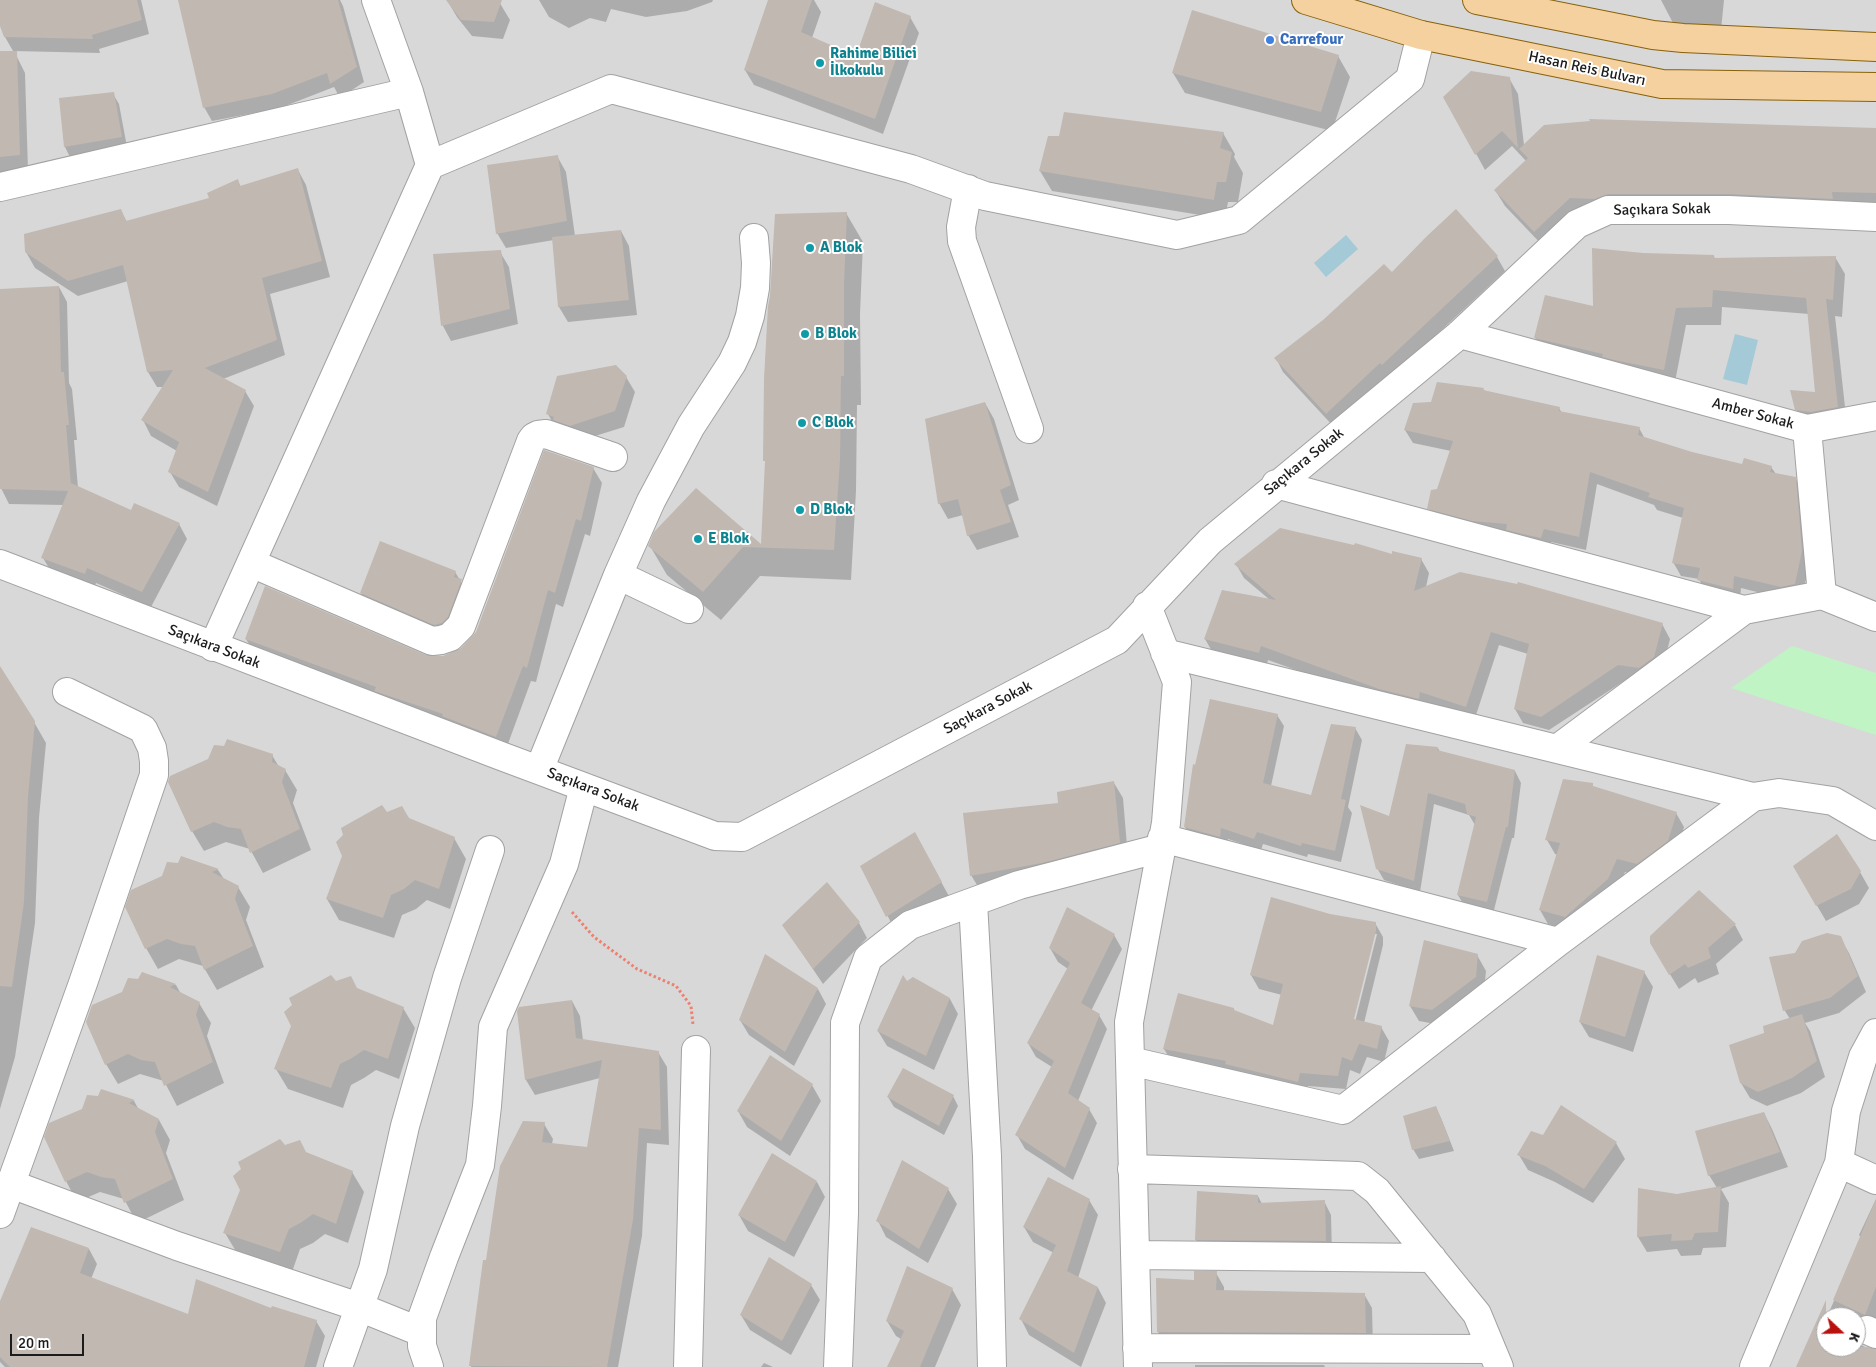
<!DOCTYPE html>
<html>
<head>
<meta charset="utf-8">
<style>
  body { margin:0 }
  #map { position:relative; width:1876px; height:1367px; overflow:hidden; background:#ece9e1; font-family:Signika,sans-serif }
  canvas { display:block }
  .north { position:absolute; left:1816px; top:1307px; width:50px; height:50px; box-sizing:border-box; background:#fff; border:1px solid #a4a4a4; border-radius:50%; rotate:111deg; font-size:14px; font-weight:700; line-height:20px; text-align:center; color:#1b1b1b }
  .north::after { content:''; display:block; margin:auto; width:18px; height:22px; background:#b8120e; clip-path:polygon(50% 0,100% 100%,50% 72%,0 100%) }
  .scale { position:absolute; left:10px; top:1334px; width:74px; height:22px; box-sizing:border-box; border:2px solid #1b1b1b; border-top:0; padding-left:6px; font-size:15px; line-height:18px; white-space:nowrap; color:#1b1b1b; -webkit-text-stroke:4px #fff; paint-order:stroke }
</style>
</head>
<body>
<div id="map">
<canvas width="1876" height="1367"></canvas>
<div class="north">K</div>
<div class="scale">20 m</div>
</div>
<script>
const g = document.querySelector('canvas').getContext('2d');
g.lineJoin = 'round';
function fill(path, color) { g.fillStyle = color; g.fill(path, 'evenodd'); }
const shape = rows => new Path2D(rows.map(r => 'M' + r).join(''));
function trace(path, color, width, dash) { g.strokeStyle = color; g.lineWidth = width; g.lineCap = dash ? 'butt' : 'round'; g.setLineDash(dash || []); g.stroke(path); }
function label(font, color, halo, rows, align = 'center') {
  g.font = font + ' Signika,sans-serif'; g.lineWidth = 4; g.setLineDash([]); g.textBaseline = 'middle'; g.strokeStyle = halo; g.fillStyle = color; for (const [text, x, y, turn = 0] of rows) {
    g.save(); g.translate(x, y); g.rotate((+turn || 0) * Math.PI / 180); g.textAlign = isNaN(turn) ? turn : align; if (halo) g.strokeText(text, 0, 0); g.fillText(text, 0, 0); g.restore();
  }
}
const residential = shape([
  [0,0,1876,0,1876,1367,0,1367],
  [1826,1317,1856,1317,1856,1347,1826,1347]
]);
const park = shape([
  [1792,646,1876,673,1876,735,1731,688]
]);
const water = shape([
  [1346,235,1358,249,1326,277,1314,263],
  [1735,334,1758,340,1747,385,1723,379]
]);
const shadow = shape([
  [9,0,141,0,149,34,99,49,100,53,13,51,5,37,0,23,0,4],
  [180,0,340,0,343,6,364,82,340,98,334,87,280,108,212,121,204,107],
  [447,0,498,0,510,20,503,39,472,36,457,17],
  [539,0,713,0,712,2,687,11,646,17,611,9,606,22,590,18,569,28,549,17],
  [770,0,814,0,821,12,812,38,857,58,910,17,919,33,883,134,754,85,745,70],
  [1661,0,1724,0,1721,30,1673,23],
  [1338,56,1350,77,1332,131,1185,93,1173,73],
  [0,57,17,57,25,73,28,170,0,172],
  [1509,78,1518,94,1524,145,1591,122,1591,120,1876,129,1876,209,1618,211,1545,248,1505,206,1495,190,1526,161,1512,146,1485,170,1445,97],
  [113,94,119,104,127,147,70,157,65,147,61,100],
  [1223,133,1235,154,1234,157,1243,173,1238,202,1228,202,1225,219,1052,191,1040,171],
  [557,156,566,172,575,236,621,231,629,246,637,315,568,322,559,307,554,240,506,248,497,233],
  [298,170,306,185,330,277,270,294,285,355,223,379,245,391,254,406,217,506,179,487,170,472,177,451,151,436,143,420,164,387,157,387,148,372,128,281,78,296,35,268,26,252,121,211,127,222,210,199,238,181,241,187],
  [1456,211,1497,257,1505,271,1390,378,1334,427,1283,372,1276,358,1392,274],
  [846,213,863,242,860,314,861,405,857,405,856,491,851,580,760,576,721,620,667,575,650,546,763,546,771,296],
  [500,252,509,267,518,324,451,341,443,326,434,256],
  [1643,254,1714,256,1715,259,1835,257,1845,274,1842,317,1835,316,1847,425,1807,427,1796,409,1816,393,1809,314,1722,307,1721,325,1686,325,1674,387,1545,355,1535,337,1594,308],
  [59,287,67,302,69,383,72,389,77,440,74,440,78,488,132,512,179,524,187,539,151,607,96,583,94,589,52,573,43,558,64,505,9,504,1,488,0,290],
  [626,377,635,392,624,427,579,441,556,429,548,414],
  [1483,389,1485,391,1559,408,1562,413,1639,428,1645,439,1691,453,1743,465,1771,467,1776,474,1795,478,1803,492,1809,565,1802,597,1789,600,1741,588,1740,601,1706,593,1699,579,1681,576,1673,562,1683,518,1657,510,1654,505,1597,484,1586,550,1551,542,1549,550,1436,522,1429,508,1438,490,1451,451,1413,443,1405,430,1432,403],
  [985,403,994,419,1019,500,1008,505,1019,537,977,550,968,535,963,515,948,519,939,503],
  [593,468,602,483,590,536,585,534,563,607,556,604,536,682,531,681,505,752,255,654,246,639,426,657,443,657,461,649,477,632],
  [1393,556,1421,559,1429,573,1426,587,1662,624,1670,639,1662,671,1648,682,1627,679,1549,730,1523,723,1515,709,1528,654,1499,645,1474,721,1388,703,1268,660,1266,667,1213,653,1205,639,1223,592,1270,600,1244,578,1236,564],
  [455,572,470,596,447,640,370,608,361,593],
  [0,681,34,722,46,743,39,818,35,923,15,1057,0,1109],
  [1277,715,1284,726,1271,786,1312,797,1355,728,1362,740,1348,807,1352,813,1341,862,1308,854,1307,857,1263,844,1261,850,1228,839,1226,848,1192,839,1185,827,1194,766,1196,766],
  [1438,748,1440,752,1515,771,1521,783,1514,838,1512,838,1493,914,1465,907,1458,895,1475,825,1469,815,1434,804,1420,892,1384,880,1377,868,1390,817],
  [272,755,279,767,285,770,297,790,293,803,311,850,263,873,250,849,226,842,204,851,192,831,209,760],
  [1114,783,1123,798,1128,858,980,890,971,875,1060,805],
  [1592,785,1594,788,1676,813,1684,827,1676,855,1645,878,1625,872,1615,894,1573,931,1548,924,1540,910,1558,855,1555,854,1547,840],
  [386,813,409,819,454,838,466,859,450,909,427,900,416,909,402,915,394,938,339,920,327,899],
  [923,849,950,898,896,932,862,867],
  [182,858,218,870,224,879,238,887,250,907,246,920,264,967,217,990,203,966,179,959,158,969,146,948,163,877,178,864],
  [1794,866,1860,872,1869,888,1859,904,1826,921],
  [1272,899,1330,915,1375,923,1383,937,1383,945,1364,1023,1381,1027,1389,1041,1384,1062,1367,1057,1360,1074,1350,1070,1346,1089,1308,1086,1306,1095,1172,1062,1164,1049,1234,1009,1235,1012,1274,1026,1282,995,1259,989,1251,975],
  [1374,934,1377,934,1354,1026,1351,1025],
  [859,923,867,938,823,984,784,926],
  [1735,925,1743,940,1716,964,1719,974,1698,983,1695,978,1679,989,1660,958],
  [1114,935,1122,949,1091,1011,1099,1015,1107,1029,1078,1101,1089,1109,1097,1123,1073,1180,1025,1149,1017,1135,1052,1067,1036,1057,1028,1043,1068,969,1058,962,1050,948],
  [1840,938,1849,953,1866,992,1839,1013,1805,1023,1810,1031,1825,1077,1801,1093,1767,1106,1750,1098,1741,1083,1765,1034,1790,1019,1785,1011,1771,958,1796,954],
  [1477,955,1486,971,1484,992,1441,1025,1419,1021,1410,1006],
  [1644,972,1653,987,1633,1052,1589,1037,1580,1022],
  [142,974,176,985,181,994,199,1003,211,1023,207,1036,224,1083,177,1106,164,1081,140,1074,118,1084,106,1064,123,993,139,980],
  [907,982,950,999,958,1014,934,1070,887,1046,878,1031],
  [335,983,357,989,403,1008,415,1028,399,1079,376,1070,364,1078,351,1085,343,1108,288,1089,276,1069,292,1026],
  [818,989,826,1004,794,1066,749,1035,740,1020],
  [572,1001,580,1016,583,1040,658,1052,667,1067,669,1145,647,1143,642,1236,618,1367,471,1367,487,1261,544,1124,553,1139,552,1144,588,1148,600,1078,535,1095,526,1080,518,1011],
  [812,1085,821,1101,790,1156,747,1127,738,1111],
  [102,1091,134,1101,139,1110,159,1120,170,1140,166,1153,184,1200,137,1223,124,1199,100,1192,77,1202,66,1181,83,1110,98,1097],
  [953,1096,958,1106,944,1135,894,1107,888,1097],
  [1561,1107,1616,1143,1625,1159,1593,1203,1555,1182,1528,1170,1519,1155,1543,1136],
  [1436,1108,1441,1118,1454,1151,1419,1159,1413,1149],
  [1764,1113,1772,1129,1788,1167,1721,1189,1729,1203,1726,1247,1703,1248,1701,1255,1681,1256,1677,1249,1647,1252,1638,1237,1639,1190,1677,1195,1717,1188,1709,1175],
  [284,1147,306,1153,352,1172,364,1192,348,1243,325,1234,313,1243,300,1249,292,1272,237,1253,225,1233,241,1190],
  [817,1182,825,1197,794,1257,748,1231,739,1215],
  [948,1189,957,1204,928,1263,886,1237,878,1221],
  [1258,1196,1262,1204,1324,1201,1331,1215,1332,1254,1204,1253,1196,1240],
  [1876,1199,1876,1325,1858,1335,1857,1343,1869,1349,1876,1350,1876,1367,1797,1367,1826,1318,1826,1347,1856,1347,1856,1317,1827,1317,1861,1238,1859,1235],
  [1089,1200,1098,1215,1078,1278,1098,1288,1106,1303,1081,1367,1029,1335,1021,1319,1054,1253,1033,1242,1024,1227],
  [89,1249,97,1264,91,1279,189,1316,272,1309,316,1321,325,1336,316,1367,5,1367,0,1362,0,1305],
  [1216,1273,1224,1287,1224,1291,1364,1294,1372,1308,1373,1347,1166,1346,1158,1332,1157,1280,1195,1282],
  [811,1285,820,1300,791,1355,750,1330,741,1315],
  [952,1289,961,1305,935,1367,888,1367,901,1339,896,1336,887,1321],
  [764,1363,773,1367,761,1367],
  [1195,1365,1324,1365,1325,1367,1195,1367]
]);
const building = shape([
  [0,0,137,0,142,20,92,35,93,39,4,37,0,26],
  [178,0,338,0,357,67,330,84,327,73,272,94,203,108],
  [446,0,502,0,494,22,461,20],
  [768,0,812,0,801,32,856,56,875,2,911,16,875,119,744,70],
  [1192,10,1339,55,1321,112,1172,73],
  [0,51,17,51,20,155,0,157],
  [1471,71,1510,77,1518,148,1502,131,1475,155,1443,97],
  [114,92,122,137,64,147,59,98],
  [1064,112,1224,132,1220,148,1232,152,1226,182,1217,182,1214,200,1039,171,1048,136,1059,136],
  [1589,119,1876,128,1876,193,1832,192,1833,199,1729,194,1608,194,1595,199,1570,198,1534,232,1494,190,1528,158,1519,149,1544,125,1590,121],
  [558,155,567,221,496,234,487,165],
  [298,168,322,261,262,278,277,340,205,368,246,390,208,492,168,472,179,442,141,420,173,370,147,372,123,265,68,281,25,252,24,234,121,209,126,221,209,198,207,193,238,179,240,186],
  [1456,209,1498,256,1382,365,1380,363,1326,414,1274,358,1323,320,1384,264,1392,272,1426,237],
  [847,212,844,284,844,376,841,376,840,460,834,550,743,547,703,592,648,546,654,532,696,488,761,544,765,461,763,461,764,379,768,306,770,296,775,214],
  [621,230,629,300,558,307,552,237],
  [1592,248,1643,253,1714,255,1714,258,1836,256,1833,300,1826,299,1838,407,1811,412,1795,410,1790,390,1815,392,1806,298,1713,290,1712,307,1676,308,1664,370,1614,360,1602,357,1603,354,1534,338,1545,295,1593,306],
  [501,250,510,309,441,326,433,254],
  [59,286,61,372,64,372,69,425,66,425,71,485,71,483,131,510,134,503,180,523,142,592,87,568,85,574,41,558,68,491,0,489,0,289],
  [616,365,627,376,615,411,570,426,553,420,554,417,546,414,557,376],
  [1437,382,1484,388,1483,390,1560,407,1559,411,1640,427,1638,435,1692,452,1742,464,1744,458,1772,466,1770,472,1796,477,1802,551,1795,584,1781,587,1734,576,1733,589,1697,580,1700,568,1672,563,1684,508,1648,497,1650,493,1590,472,1579,537,1544,529,1541,538,1527,535,1506,530,1507,524,1472,521,1427,509,1431,490,1437,489,1453,441,1404,430,1413,403,1431,402],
  [985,402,1011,485,1000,490,1011,522,967,536,958,499,938,504,925,419],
  [544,450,594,467,581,521,576,519,555,593,548,590,527,668,523,666,496,737,442,716,443,714,374,691,376,687,245,639,265,586,426,655,443,656,461,648,476,632],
  [1280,528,1354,545,1355,543,1392,554,1392,551,1422,558,1414,591,1460,572,1517,584,1518,582,1663,623,1654,657,1639,668,1618,665,1541,717,1514,709,1529,644,1491,632,1466,707,1420,692,1419,699,1379,689,1261,646,1259,653,1204,639,1222,590,1276,600,1234,564],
  [380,541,456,571,454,577,462,579,448,617,442,623,434,625,360,593],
  [0,666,35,721,28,797,24,902,12,987,0,986],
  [1210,699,1278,714,1263,783,1311,795,1331,724,1356,727,1341,799,1346,800,1335,851,1302,843,1301,846,1257,832,1254,839,1221,828,1220,837,1184,827,1193,764,1195,765],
  [227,739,273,754,272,762,286,769,282,782,300,829,250,853,241,829,227,827,214,822,191,832,168,782,170,776,208,759,214,745,224,746],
  [1406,744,1438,747,1437,750,1515,770,1508,827,1506,827,1487,902,1457,895,1476,817,1467,814,1465,804,1428,793,1414,881,1376,869,1360,805,1389,816],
  [1563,779,1593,783,1593,786,1677,812,1668,841,1637,864,1617,859,1608,879,1565,917,1539,910,1560,843,1545,840],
  [1114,781,1120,843,1042,863,970,876,963,813,1058,803,1057,792],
  [382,805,387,812,402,806,409,818,455,837,439,889,415,880,404,889,391,895,383,918,326,899,342,856,336,842,343,835,341,828],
  [915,832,942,882,886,917,860,866],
  [1837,834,1861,871,1851,889,1816,906,1793,866],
  [181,856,219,869,212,872,239,886,235,899,253,946,204,970,195,946,181,944,167,939,145,949,125,907,131,890,162,876,167,862,178,863],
  [827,882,860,922,813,969,782,925],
  [1699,890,1736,924,1708,948,1711,958,1688,968,1685,964,1669,975,1650,943,1650,936],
  [1271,897,1330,914,1376,922,1376,931,1354,1019,1382,1026,1377,1049,1359,1044,1352,1061,1342,1057,1338,1076,1300,1073,1298,1082,1225,1064,1226,1061,1163,1049,1178,993,1234,1008,1234,1010,1273,1025,1283,984,1250,975],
  [1067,907,1115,934,1081,1003,1100,1014,1068,1093,1090,1108,1065,1168,1015,1135,1054,1061,1027,1043,1070,963,1049,948],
  [1827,933,1841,936,1858,976,1830,998,1783,1011,1769,957,1795,953,1802,941],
  [1424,940,1478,954,1476,977,1432,1010,1409,1006],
  [765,954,818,988,785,1052,739,1020],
  [1597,955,1645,971,1625,1037,1579,1022],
  [142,972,176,984,170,987,200,1002,196,1015,213,1062,164,1086,155,1062,141,1060,128,1054,105,1065,86,1022,92,1005,122,992,128,978,138,979],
  [331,975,336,981,351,976,357,988,404,1007,388,1059,364,1050,352,1058,340,1064,331,1088,274,1069,291,1026,284,1012,292,1005,289,998],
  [903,975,907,981,913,977,950,998,926,1056,877,1031],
  [572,1000,576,1038,659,1051,661,1130,639,1128,633,1220,607,1367,469,1366,483,1260,486,1260,500,1166,523,1121,545,1122,542,1142,587,1147,602,1060,525,1080,517,1011,519,1007],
  [1802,1014,1817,1061,1792,1078,1758,1092,1740,1083,1729,1045,1764,1033,1763,1026],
  [770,1055,813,1084,781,1141,737,1111],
  [903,1068,954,1095,939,1126,887,1097],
  [101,1089,135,1100,129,1103,159,1119,155,1132,173,1179,124,1203,115,1179,101,1177,87,1172,65,1182,44,1137,49,1123,82,1109,87,1095,98,1096],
  [1561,1105,1617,1142,1584,1189,1545,1166,1517,1155,1531,1131,1543,1135],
  [1436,1106,1450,1141,1412,1150,1403,1116],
  [1764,1112,1780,1152,1708,1176,1695,1131],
  [280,1139,285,1145,300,1140,306,1152,353,1171,336,1224,313,1214,302,1222,289,1229,280,1252,223,1233,240,1190,233,1176,241,1169,238,1162],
  [772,1153,817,1181,785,1242,738,1215],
  [902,1160,949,1188,919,1249,876,1221],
  [1048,1177,1090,1199,1067,1271,1098,1287,1074,1353,1019,1319,1056,1245,1023,1227],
  [1721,1186,1718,1232,1695,1233,1692,1240,1671,1241,1672,1234,1637,1237,1638,1188,1677,1194],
  [1197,1191,1258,1195,1258,1203,1325,1200,1326,1241,1195,1240],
  [1876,1199,1876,1287,1865,1315,1833,1300],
  [31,1227,89,1248,80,1273,188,1314,196,1279,271,1308,272,1306,317,1320,304,1367,10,1367,0,1357,0,1301],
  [769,1257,812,1284,782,1341,740,1315],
  [907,1266,953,1288,920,1367,887,1367,904,1331,886,1321],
  [1194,1271,1217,1271,1216,1290,1365,1293,1366,1333,1157,1332,1156,1278,1194,1280],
  [1826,1300,1826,1347,1867,1347,1876,1349,1876,1367,1796,1367]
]);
const path = shape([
  [572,912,594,937,637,969,676,986,691,1006,693,1025]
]);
const minor = shape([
  [430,165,611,89,911,169,985,196,1177,235,1239,220,1410,79,1421,35],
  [0,187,409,92],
  [968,189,961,227,962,241,1029,429],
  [1460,334,1807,429,1822,595,1744,610],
  [1807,429,1876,416],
  [1276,484,1744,610,1557,749],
  [251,563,432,641,441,640,450,637,461,626,531,441,534,437,538,435,546,434,613,457],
  [0,564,501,756,715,836,742,837,1117,640,1210,541,1460,334,1577,224,1608,210,1729,210,1876,217],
  [618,575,689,609],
  [1822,595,1876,617],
  [213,647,430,165,409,92,376,0],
  [1165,653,1753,797,1558,942],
  [539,770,618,575,651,501,691,426,732,363,742,342,750,316,755,288,756,263,754,238],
  [1753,797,1779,793,1833,801,1876,826],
  [973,902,987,1156,992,1367],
  [1130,1061,1343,1110,1558,942,1162,838],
  [1839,1163,1876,1180],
  [1132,1169,1358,1176,1377,1191,1477,1314,1499,1367],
  [11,1184,177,1246,359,1307,421,1332],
  [0,1214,83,983,154,775,154,761,152,748,143,729,67,692],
  [1135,1255,1432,1258],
  [1867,1330,1876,1334],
  [1137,1348,1491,1349],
  [338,1367,373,1269,405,1126,447,978,490,850],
  [429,1367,422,1346,422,1318,444,1257,480,1165,487,1106,493,1027,564,864,584,787],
  [688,1367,696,1050],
  [838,1367,844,1213,845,1023,868,958,910,925,1019,885,1161,848],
  [1138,1367,1129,1022,1166,823,1177,682,1147,606],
  [1754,1367,1839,1163,1846,1111,1863,1057,1876,1033]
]);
const major = shape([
  [1306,0,1421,35,1662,84,1876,87],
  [1477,0,1653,35,1683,38,1876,47]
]);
const markers = [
  [1270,40,5,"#3f7fe0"],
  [820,63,5,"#0f9aa8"],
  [810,248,5,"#0f9aa8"],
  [805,334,5,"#0f9aa8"],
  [802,423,5,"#0f9aa8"],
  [800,510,5,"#0f9aa8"],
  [698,539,5,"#0f9aa8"]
];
const shopNames = [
  ["Carrefour",1280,40]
];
const cultureNames = [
  ["Rahime Bilici",830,54],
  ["İlkokulu",830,71],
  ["A Blok",820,248],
  ["B Blok",815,334],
  ["C Blok",812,423],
  ["D Blok",810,510],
  ["E Blok",708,539]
];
const streetNames = [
  ["Hasan Reis Bulvarı",1587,69,12],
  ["Saçıkara Sokak",1662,210,-1],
  ["Amber Sokak",1753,414,15],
  ["Saçıkara Sokak",1304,462,-39],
  ["Saçıkara Sokak",214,647,21],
  ["Saçıkara Sokak",988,708,-28],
  ["Saçıkara Sokak",593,790,21]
];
fill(residential, '#d9d8d8');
fill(park, '#c0f4c5');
fill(water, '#a4cad7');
fill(shadow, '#0003');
fill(building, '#c0b8b1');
trace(minor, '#a2a2a2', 30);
trace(major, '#88610a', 30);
trace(path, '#ef7f6f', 3, [2.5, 2.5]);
trace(minor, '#fff', 28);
trace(major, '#f4d19e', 28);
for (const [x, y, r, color] of markers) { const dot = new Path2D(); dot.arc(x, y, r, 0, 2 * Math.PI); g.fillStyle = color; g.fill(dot); trace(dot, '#fff', 2); }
label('bold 15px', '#366cbe', '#fff', shopNames, 'left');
label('bold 15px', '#0d838f', '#fff', cultureNames, 'left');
label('15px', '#1b1b1b', '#fff', streetNames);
</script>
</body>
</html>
